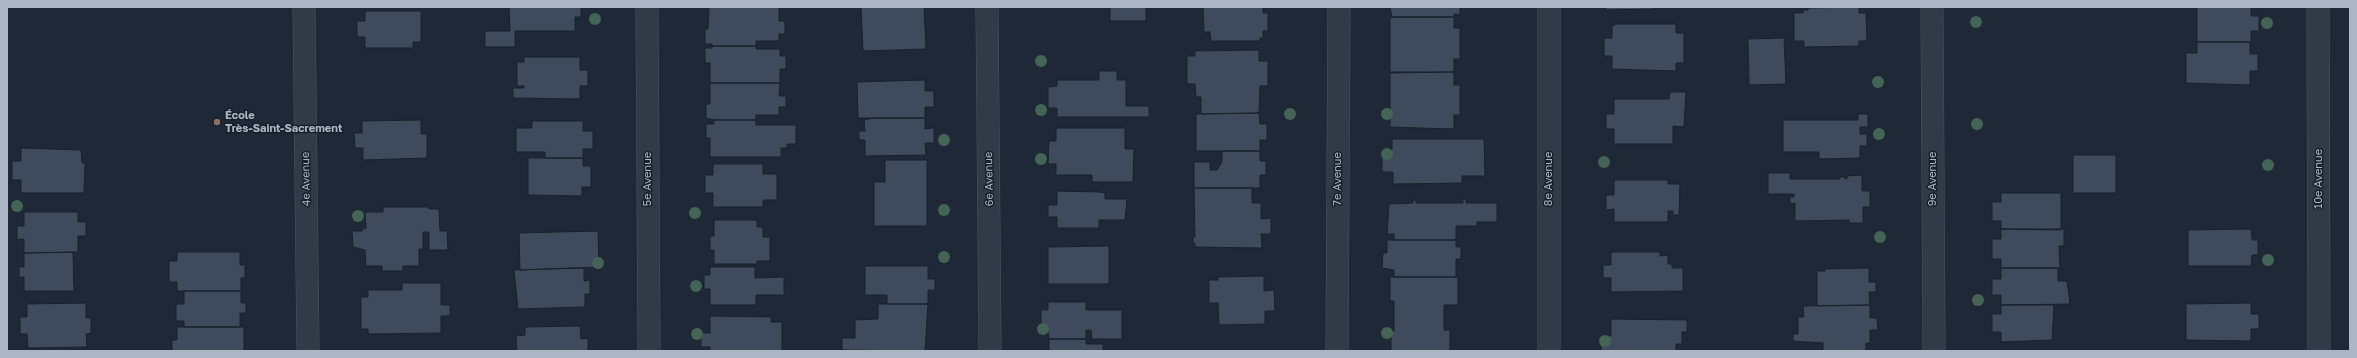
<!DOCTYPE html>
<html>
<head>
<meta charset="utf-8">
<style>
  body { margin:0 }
  #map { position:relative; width:2357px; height:358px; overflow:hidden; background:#1e2836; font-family:"Golos Text",sans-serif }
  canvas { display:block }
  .frame { position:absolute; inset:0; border:8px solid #abb5c4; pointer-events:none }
</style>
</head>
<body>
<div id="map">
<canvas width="2357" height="358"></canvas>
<div class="frame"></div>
</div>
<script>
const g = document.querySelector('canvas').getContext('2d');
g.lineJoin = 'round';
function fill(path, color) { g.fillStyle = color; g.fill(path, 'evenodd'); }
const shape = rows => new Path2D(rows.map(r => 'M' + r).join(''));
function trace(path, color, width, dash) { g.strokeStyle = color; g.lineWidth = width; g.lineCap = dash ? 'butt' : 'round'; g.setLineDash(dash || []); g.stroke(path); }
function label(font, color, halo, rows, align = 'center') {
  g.font = font + ' "Golos Text",sans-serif'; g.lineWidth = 3; g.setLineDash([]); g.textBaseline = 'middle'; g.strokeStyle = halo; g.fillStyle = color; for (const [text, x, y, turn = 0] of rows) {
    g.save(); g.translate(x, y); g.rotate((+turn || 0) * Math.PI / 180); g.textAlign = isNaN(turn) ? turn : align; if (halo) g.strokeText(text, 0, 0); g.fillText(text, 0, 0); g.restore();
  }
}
const building = shape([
  [509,7,581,7,581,17,575,17,575,31,515,31,515,47,485,47,485,31,510,31,509,7],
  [709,7,779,7,779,21,785,21,785,34,779,34,779,41,756,41,756,46,712,46,712,44,705,44,705,29,708,29,709,7],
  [861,7,924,7,926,49,863,51,861,7],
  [1110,7,1146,7,1146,21,1110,21,1110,7],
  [1203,7,1263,7,1263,13,1268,13,1268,31,1263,31,1263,38,1260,38,1260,41,1211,41,1210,32,1204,32,1203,7],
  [1390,7,1460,7,1460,15,1454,14,1454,17,1392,17,1390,7],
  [1606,7,1654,7,1654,9,1606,10,1606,7],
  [1859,7,1859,13,1866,13,1867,41,1859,41,1859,46,1804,47,1804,41,1794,41,1794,13,1803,13,1803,10,1808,10,1808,8,1859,7],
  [2197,7,2251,7,2251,16,2259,16,2259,31,2251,31,2251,42,2197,42,2197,7],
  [365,11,421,11,421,42,413,42,413,48,365,48,365,37,357,37,357,21,365,21,365,11],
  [1392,17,1454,17,1454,28,1460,28,1460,59,1454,59,1454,72,1390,72,1390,18,1392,17],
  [1614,24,1676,24,1676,33,1684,33,1684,63,1676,63,1676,71,1612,69,1612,56,1604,56,1604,38,1612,38,1612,26,1614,26,1614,24],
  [1784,38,1786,84,1749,85,1748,39,1784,38],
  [2197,42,2250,42,2250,54,2258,54,2258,71,2250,71,2250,85,2186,83,2186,53,2197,53,2197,42],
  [712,46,756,46,756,49,780,49,780,56,786,56,786,69,780,69,780,83,710,83,710,63,705,63,705,48,712,48,712,46],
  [1259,50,1259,61,1268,61,1268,86,1260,86,1259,113,1201,114,1201,97,1196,97,1195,84,1187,84,1187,56,1195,56,1195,51,1259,50],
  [524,57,580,57,580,70,588,70,588,86,580,86,580,99,513,98,513,88,524,88,524,86,517,86,517,62,524,62,524,57],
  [1099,71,1117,71,1117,80,1126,80,1126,106,1149,106,1149,117,1057,117,1057,108,1048,108,1048,87,1057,86,1057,80,1099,80,1099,71],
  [1454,72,1454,85,1460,85,1460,115,1454,115,1454,129,1390,127,1390,73,1454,72],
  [925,80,925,91,934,91,934,107,925,107,925,118,858,118,857,82,925,80],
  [710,83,780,83,779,96,786,96,786,107,779,107,779,115,756,115,756,120,714,120,706,118,706,104,710,104,710,83],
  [1670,92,1686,92,1684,127,1673,126,1673,144,1614,144,1614,129,1606,129,1606,114,1614,114,1614,99,1669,99,1670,92],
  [1259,113,1260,124,1267,124,1267,140,1260,140,1260,151,1196,151,1196,114,1259,113],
  [1858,114,1868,114,1868,127,1860,127,1860,134,1867,134,1867,146,1860,146,1860,158,1819,159,1819,152,1783,152,1783,120,1858,120,1858,114],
  [874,118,925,118,925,129,934,128,934,143,925,143,926,155,865,156,865,140,859,140,859,131,865,131,864,120,874,118],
  [421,120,421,134,427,134,427,158,363,160,363,148,355,148,354,133,362,133,362,121,421,120],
  [714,120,756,120,756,125,796,125,796,144,787,144,787,148,781,148,781,157,710,157,710,138,706,138,706,124,714,124,714,120],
  [532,121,583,121,583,131,593,131,593,149,583,149,583,158,545,158,545,152,516,152,516,128,532,128,532,121],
  [1056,128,1125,128,1125,149,1134,149,1133,182,1092,182,1092,175,1056,175,1056,164,1048,164,1049,141,1056,141,1056,128],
  [1392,139,1484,139,1485,176,1462,176,1462,183,1393,184,1393,172,1382,172,1382,150,1392,150,1392,139],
  [21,148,81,150,82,163,85,163,84,193,21,193,21,180,12,180,12,161,21,161,21,148],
  [1222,151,1260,151,1260,161,1266,161,1266,175,1260,175,1260,188,1194,188,1194,162,1210,162,1210,170,1217,170,1222,162,1222,151],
  [2073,155,2116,155,2116,193,2073,193,2073,155],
  [528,158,583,158,583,166,591,166,591,187,582,187,582,196,528,195,528,158],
  [885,160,927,160,927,226,874,226,874,182,885,182,885,160],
  [713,164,763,164,763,174,777,174,777,200,763,200,763,207,713,207,713,193,705,193,705,175,713,175,713,164],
  [1768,173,1790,173,1790,179,1840,179,1840,176,1847,179,1847,176,1862,175,1862,191,1870,191,1870,207,1863,207,1863,223,1849,223,1849,220,1795,221,1795,203,1790,204,1790,197,1794,197,1794,194,1768,194,1768,173],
  [1614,180,1668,180,1668,184,1680,184,1679,215,1673,215,1673,211,1668,211,1668,222,1614,222,1614,209,1606,210,1606,195,1614,195,1614,180],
  [1194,188,1252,188,1252,203,1261,203,1261,219,1271,218,1271,234,1261,234,1262,248,1195,247,1195,243,1193,243,1193,237,1195,237,1194,188],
  [1057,191,1099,192,1105,193,1105,199,1127,199,1125,220,1099,220,1099,228,1057,228,1057,217,1048,217,1048,205,1057,205,1057,191],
  [2001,193,2061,193,2061,230,2001,229,2001,221,1992,221,1992,202,2001,202,2001,193],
  [1463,199,1466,199,1466,203,1497,203,1497,222,1477,222,1477,226,1456,226,1456,240,1394,240,1394,234,1387,234,1389,204,1413,203,1413,200,1416,200,1416,203,1463,203,1463,199],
  [383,207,429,207,429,209,439,209,440,231,447,231,448,250,429,250,429,232,423,232,423,249,419,249,419,266,403,266,403,271,382,271,382,266,366,266,365,250,353,247,352,231,362,231,362,229,366,228,365,212,383,212,383,207],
  [24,212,78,212,78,222,86,222,86,236,78,236,78,252,24,253,24,239,17,240,17,226,24,226,24,212],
  [714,220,757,220,757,227,763,227,763,237,770,237,770,261,757,261,757,264,714,264,714,250,710,250,710,236,714,236,714,220],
  [2001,229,2064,229,2064,246,2059,246,2060,268,2001,268,2001,259,1992,259,1992,239,2001,239,2001,229],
  [2251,229,2252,240,2258,240,2258,255,2252,255,2251,266,2188,266,2188,230,2251,229],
  [598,231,599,267,520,270,519,233,598,231],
  [1387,240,1456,240,1456,247,1461,247,1461,259,1456,259,1456,277,1394,277,1394,270,1382,268,1383,253,1387,253,1387,240],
  [1109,246,1109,284,1048,284,1048,247,1109,246],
  [73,252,74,291,24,291,24,277,19,277,19,267,24,267,24,253,73,252],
  [177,252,240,252,240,265,245,265,245,278,241,278,241,291,177,291,177,282,169,282,169,261,177,261,177,252],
  [1611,252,1660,252,1660,256,1668,255,1668,264,1672,264,1672,268,1683,268,1683,291,1611,292,1611,278,1603,278,1603,265,1611,265,1611,252],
  [865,266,928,266,928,279,935,279,935,290,928,290,928,304,887,304,887,295,865,295,865,266],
  [710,267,755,267,755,278,784,277,784,295,756,295,756,305,710,305,710,289,704,289,704,275,710,275,710,267],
  [584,268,584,281,590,280,590,294,585,294,585,307,518,309,514,270,584,268],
  [1869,268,1869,282,1876,282,1876,292,1869,292,1870,305,1817,306,1817,271,1825,271,1825,269,1869,268],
  [2001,268,2058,268,2058,281,2067,281,2070,304,2001,305,2001,295,1992,295,1992,279,2001,279,2001,268],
  [1264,276,1264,291,1274,290,1275,311,1265,311,1265,324,1219,325,1218,303,1209,303,1209,280,1218,280,1218,277,1264,276],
  [1390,277,1458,277,1458,305,1444,305,1444,330,1450,330,1450,351,1391,351,1391,331,1394,331,1394,301,1390,301,1390,277],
  [402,283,441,283,441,305,450,305,450,316,441,316,441,333,368,334,368,329,361,329,361,297,368,297,368,290,402,290,402,283],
  [184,291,241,291,241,303,246,303,246,313,240,313,240,327,184,327,184,321,176,321,176,304,184,304,184,291],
  [1048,302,1086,302,1086,310,1122,310,1122,339,1092,339,1091,330,1086,330,1086,339,1049,339,1048,332,1041,332,1041,310,1048,310,1048,302],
  [86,303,86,318,91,318,91,333,86,334,87,347,28,348,27,334,20,334,20,317,27,317,27,304,86,303],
  [2251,303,2251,314,2259,314,2259,329,2251,329,2251,341,2186,340,2186,304,2251,303],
  [878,304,928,304,925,351,842,350,842,338,855,338,855,320,878,319,878,304],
  [1870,305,1870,318,1877,318,1878,330,1870,330,1870,343,1866,343,1866,351,1823,351,1823,343,1793,341,1793,334,1798,334,1798,317,1804,317,1803,306,1870,305],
  [2001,305,2054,305,2052,340,2001,342,2001,332,1992,332,1992,314,2001,314,2001,305],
  [710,316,771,317,771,322,782,322,782,351,710,351,710,347,701,347,701,333,710,333,710,316],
  [1611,319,1687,320,1687,332,1682,332,1682,344,1676,344,1676,351,1601,351,1601,336,1611,336,1611,319],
  [580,326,581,339,588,338,588,351,517,351,516,336,525,335,525,327,580,326],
  [177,327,244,327,244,351,172,351,172,340,177,340,177,327],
  [1049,339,1086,339,1086,344,1103,344,1103,351,1040,351,1049,350,1049,339]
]);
const minor = shape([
  [304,7,308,351],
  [647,7,649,351],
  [987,7,990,351],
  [1549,7,1549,351],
  [1932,7,1934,351],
  [2318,7,2319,351],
  [1337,351,1339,7]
]);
const trees = [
  [595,19],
  [1976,22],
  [2267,23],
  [1041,61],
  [1878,82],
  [1041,110],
  [1290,114],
  [1387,114],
  [1977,124],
  [1879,134],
  [944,140],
  [1387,154],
  [1041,159],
  [1604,162],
  [2268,165],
  [17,206],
  [944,210],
  [695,213],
  [358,216],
  [1880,237],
  [944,257],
  [2268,260],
  [598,263],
  [696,286],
  [1978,300],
  [1043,329],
  [1387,333],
  [697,334],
  [1605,341]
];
const markers = [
  [217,122,4,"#8d6e63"]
];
const poiNames = [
  ["École",225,116],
  ["Très-Saint-Sacrement",225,129]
];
const streetNames = [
  ["4e Avenue",306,179,-91],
  ["5e Avenue",648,179,-90],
  ["6e Avenue",989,179,-91],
  ["7e Avenue",1338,179,-90],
  ["8e Avenue",1549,179,-90],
  ["9e Avenue",1933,179,-90],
  ["10e Avenue",2319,179,-90]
];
fill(building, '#3f4b5c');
trace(building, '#19212d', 1);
trace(minor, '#4c5562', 23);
trace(minor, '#323a47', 22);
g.fillStyle = '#446455';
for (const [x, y] of trees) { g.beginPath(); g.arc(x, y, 6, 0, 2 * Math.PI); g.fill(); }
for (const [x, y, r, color] of markers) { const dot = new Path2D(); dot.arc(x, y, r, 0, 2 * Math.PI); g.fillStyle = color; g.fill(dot); trace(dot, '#181f2b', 1.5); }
label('bold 11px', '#abb5c4', '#181f2b', poiNames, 'left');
label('11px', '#abb5c4', '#181f2b', streetNames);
</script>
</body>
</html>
